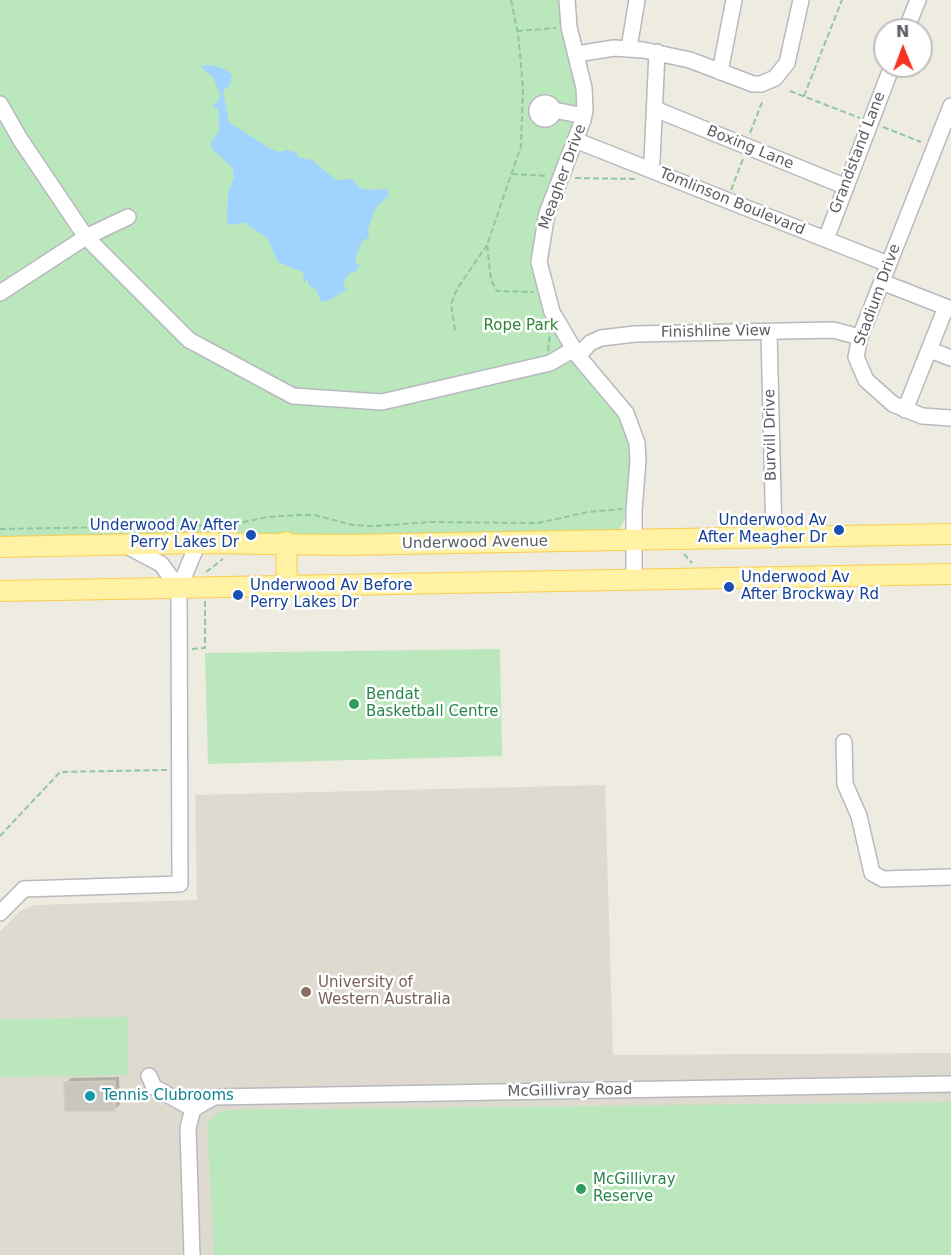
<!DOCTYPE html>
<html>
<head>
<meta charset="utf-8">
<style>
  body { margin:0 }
  #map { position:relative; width:951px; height:1255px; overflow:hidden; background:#eeebe1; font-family:"DejaVu Sans",sans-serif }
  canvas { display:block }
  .north { position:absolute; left:873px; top:18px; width:60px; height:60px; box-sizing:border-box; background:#fff; border:2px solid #bdbfc1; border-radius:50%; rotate:359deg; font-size:16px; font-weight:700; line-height:24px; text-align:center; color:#5a5e63 }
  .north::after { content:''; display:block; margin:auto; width:21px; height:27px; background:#f43420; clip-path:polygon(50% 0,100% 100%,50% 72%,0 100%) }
</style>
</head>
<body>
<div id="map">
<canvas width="951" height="1255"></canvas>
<div class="north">N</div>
</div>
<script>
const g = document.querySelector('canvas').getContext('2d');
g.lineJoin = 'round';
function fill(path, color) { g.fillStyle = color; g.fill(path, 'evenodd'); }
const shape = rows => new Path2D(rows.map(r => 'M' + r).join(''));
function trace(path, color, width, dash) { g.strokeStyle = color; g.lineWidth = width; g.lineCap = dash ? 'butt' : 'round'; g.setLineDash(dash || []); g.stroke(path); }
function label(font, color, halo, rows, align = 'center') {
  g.font = font + ' "DejaVu Sans",sans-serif'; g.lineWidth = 5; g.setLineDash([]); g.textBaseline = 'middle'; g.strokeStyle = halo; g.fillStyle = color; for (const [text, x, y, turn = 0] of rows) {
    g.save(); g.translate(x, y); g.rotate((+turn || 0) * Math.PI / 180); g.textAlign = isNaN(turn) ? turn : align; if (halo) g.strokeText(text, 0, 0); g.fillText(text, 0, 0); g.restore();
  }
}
const education = shape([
  [605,785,613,1055,951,1053,951,1255,0,1255,0,932,20,911,34,905,197,900,195,795]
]);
const green = shape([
  [0,0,561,0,578,81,579,114,536,278,625,424,631,447,630,471,626,516,621,527,615,532,0,541],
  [500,649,502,756,208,764,205,653],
  [128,1017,129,1075,0,1077,0,1019],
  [951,1102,951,1255,214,1255,207,1122,223,1110]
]);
const water = shape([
  [209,65,225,69,232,75,230,85,223,91,229,122,269,148,280,152,287,150,295,152,299,158,312,160,336,180,352,179,360,188,369,190,387,189,389,195,376,207,368,229,369,237,362,242,357,253,355,263,360,265,355,273,352,271,345,279,343,284,347,289,330,300,321,302,317,291,308,284,308,278,304,283,303,272,278,262,268,239,244,222,233,225,227,223,228,193,234,178,233,168,211,148,211,142,218,133,219,122,218,109,212,106,219,101,220,94,213,77,200,66]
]);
const shadow = shape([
  [119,1077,120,1104,115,1109,66,1083,71,1078]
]);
const building = shape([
  [115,1081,115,1111,65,1111,64,1082,115,1081]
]);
const path = shape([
  [511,0,518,34,523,87,521,146,487,245,491,280,497,291,533,292],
  [517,31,556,28],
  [790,91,860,118],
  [804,96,842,0],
  [883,127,921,142],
  [750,133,763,100],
  [512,174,548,176],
  [575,178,638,179],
  [731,190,743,159],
  [455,330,451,304,457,289,487,245],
  [548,351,550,333],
  [0,529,229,525,268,517,298,515,314,515,353,525,375,526,430,522,538,523,588,512,622,509],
  [684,554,692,563],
  [206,572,223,559],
  [192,649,205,648,205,601],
  [0,836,60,772,167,770]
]);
const minor = shape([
  [567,0,569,27,584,88,585,110,583,120,547,213,539,262,552,312,578,356,626,413,637,443,638,460,634,510,634,579],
  [906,30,918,0],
  [629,48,637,0],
  [577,54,614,48,643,50,690,60,753,84,761,84,775,78,787,63,801,0],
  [720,72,734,0],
  '537 111a8 8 0 1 1 16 0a8 8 0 1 1-16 0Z',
  [0,104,20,139,86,237,0,293],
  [951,106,860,337,856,357,866,380,893,404,922,416,951,418],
  [655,109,844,186],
  [554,110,584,116],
  [575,140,888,264],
  [649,169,652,161,657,52],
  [128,217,86,237,189,340,293,396,382,402,550,363,574,349],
  [826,239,892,66],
  [882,282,951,309],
  [769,332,774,538],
  [930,350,951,358],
  [578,356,590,343,601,338,635,334,833,330,860,337],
  [905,410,946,307],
  [127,546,161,564,179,588],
  [844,742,845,784,859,816,872,873,883,879,951,877],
  [0,913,24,889,180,884,179,588,198,543],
  [149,1076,154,1087,193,1109,188,1128,192,1255],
  [193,1109,214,1097,951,1084]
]);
const major = shape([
  [286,542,287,586],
  [0,547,198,543,344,545,951,534],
  [0,591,951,574]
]);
const markers = [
  [839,530,6,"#1a4fb4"],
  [251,535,6,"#1a4fb4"],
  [729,587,6,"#1a4fb4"],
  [238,595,6,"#1a4fb4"],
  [354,704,6,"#2e9e5b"],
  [306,992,6,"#8d6e63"],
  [90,1096,6,"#0f9aa8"],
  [581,1189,6,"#2e9e5b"]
];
const streetNames = [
  ["Boxing Lane",750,148,22],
  ["Grandstand Lane",858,153,-69],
  ["Meagher Drive",563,177,-70],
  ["Tomlinson Boulevard",732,202,22],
  ["Stadium Drive",878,295,-70],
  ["Finishline View",716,332,-1],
  ["Burvill Drive",771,435,-91],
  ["Underwood Avenue",475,543,-1],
  ["McGillivray Road",570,1091,-1]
];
const parkNames = [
  ["Rope Park",521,326]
];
const transitNames = [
  ["Underwood Av",827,521],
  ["After Meagher Dr",827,538],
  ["Underwood Av After",239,526],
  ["Perry Lakes Dr",239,543],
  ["Underwood Av",741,578,"left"],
  ["After Brockway Rd",741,595,"left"],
  ["Underwood Av Before",250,586,"left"],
  ["Perry Lakes Dr",250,603,"left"]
];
const leisureNames = [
  ["Bendat",366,695],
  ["Basketball Centre",366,712],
  ["McGillivray",593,1180],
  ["Reserve",593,1197]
];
const educationNames = [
  ["University of",318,983],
  ["Western Australia",318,1000]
];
const cultureNames = [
  ["Tennis Clubrooms",102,1096]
];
fill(education, '#dedad0');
fill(green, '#bbe7bc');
fill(water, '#a0d4ff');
fill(shadow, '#0003');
fill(building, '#c9c6be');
trace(building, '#d3cdbf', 1.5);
trace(minor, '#b7b9bf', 18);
trace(major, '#fbcc4d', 22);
trace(path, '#92c6a2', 2, [6, 3]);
trace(minor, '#fff', 15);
trace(major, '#fff2a5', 20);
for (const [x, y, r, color] of markers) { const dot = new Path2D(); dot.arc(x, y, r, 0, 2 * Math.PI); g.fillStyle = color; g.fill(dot); trace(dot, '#fff', 2); }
label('15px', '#5a5e63', '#fff', streetNames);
label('15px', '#2e8534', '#fff', parkNames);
label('15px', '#164399', '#fff', transitNames, 'right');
label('15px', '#27864d', '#fff', leisureNames, 'left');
label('15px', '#785e54', '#fff', educationNames, 'left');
label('15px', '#0d838f', '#fff', cultureNames, 'left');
</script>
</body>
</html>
